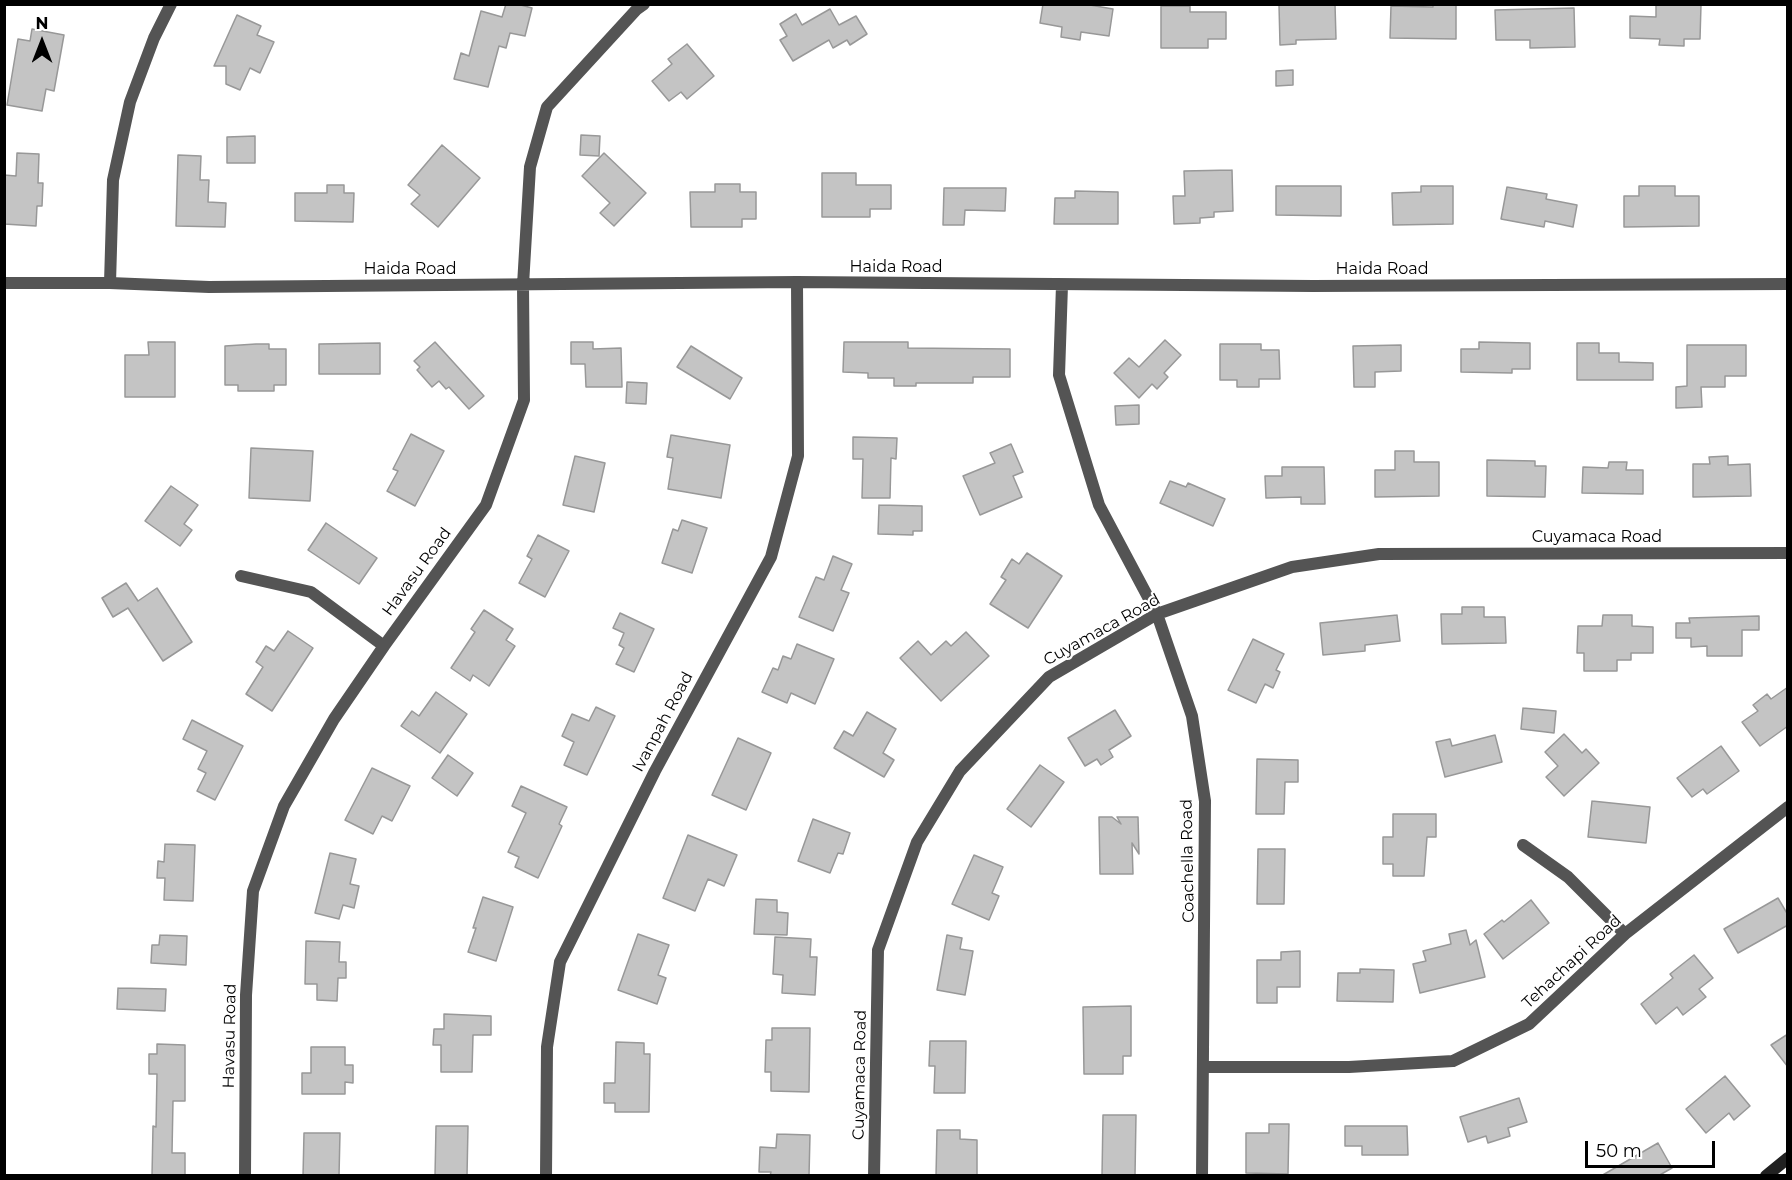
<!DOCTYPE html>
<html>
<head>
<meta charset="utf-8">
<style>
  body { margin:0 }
  #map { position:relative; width:1792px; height:1180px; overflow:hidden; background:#fff; font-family:Montserrat,sans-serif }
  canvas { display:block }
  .frame { position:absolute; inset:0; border:6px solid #000; pointer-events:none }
  .north { position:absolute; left:12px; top:12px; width:60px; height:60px; -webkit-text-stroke:4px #fff; paint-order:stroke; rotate:0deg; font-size:16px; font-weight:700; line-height:24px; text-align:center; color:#000 }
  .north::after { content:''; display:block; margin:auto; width:21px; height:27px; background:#000; clip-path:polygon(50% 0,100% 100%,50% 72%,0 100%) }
  .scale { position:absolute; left:1585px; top:1141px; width:130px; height:27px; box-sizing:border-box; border:3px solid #000; border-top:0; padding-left:8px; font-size:18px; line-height:21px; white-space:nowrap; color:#000; -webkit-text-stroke:4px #fff; paint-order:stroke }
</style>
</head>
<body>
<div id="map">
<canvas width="1792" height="1180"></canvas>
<div class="frame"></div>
<div class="north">N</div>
<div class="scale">50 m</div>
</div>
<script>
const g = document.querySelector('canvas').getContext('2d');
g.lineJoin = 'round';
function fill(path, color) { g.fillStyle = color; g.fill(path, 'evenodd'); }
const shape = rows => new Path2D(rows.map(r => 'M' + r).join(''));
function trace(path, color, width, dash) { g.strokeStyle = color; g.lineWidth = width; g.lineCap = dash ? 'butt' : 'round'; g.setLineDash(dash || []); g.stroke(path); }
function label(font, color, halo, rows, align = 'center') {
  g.font = font + ' Montserrat,sans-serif'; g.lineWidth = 4.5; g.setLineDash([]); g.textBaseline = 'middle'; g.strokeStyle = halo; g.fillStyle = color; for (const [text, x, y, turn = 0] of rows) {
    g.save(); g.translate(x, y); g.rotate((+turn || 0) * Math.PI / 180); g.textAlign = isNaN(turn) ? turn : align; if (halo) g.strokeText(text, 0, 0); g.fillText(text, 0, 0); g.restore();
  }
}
const building = shape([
  [506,4,517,4,532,8,525,36,510,33,506,48,499,46,488,87,454,79,461,53,469,56,481,11,502,17,506,4],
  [1043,4,1084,4,1113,9,1109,36,1081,32,1080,40,1061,37,1062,27,1040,23,1043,4],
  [1335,4,1336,39,1296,40,1296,44,1280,45,1279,5,1335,4],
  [1433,4,1456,4,1456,39,1390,38,1391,6,1433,7,1433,4],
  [1656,5,1701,5,1700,39,1684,39,1684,46,1659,45,1660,39,1630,38,1630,16,1656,17,1656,5],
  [1161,6,1190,6,1190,12,1226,12,1226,39,1208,39,1208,48,1161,48,1161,6],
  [1574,8,1575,47,1530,48,1530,40,1496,40,1495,10,1574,8],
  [830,9,839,25,856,16,867,34,850,45,847,40,833,48,829,40,793,61,780,40,787,36,780,24,796,14,802,25,830,9],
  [237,15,261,26,257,35,274,42,260,73,250,68,240,90,226,84,226,66,214,66,237,15],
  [32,29,64,35,54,91,46,89,42,111,7,105,18,39,30,41,32,29],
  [687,44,714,76,687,99,681,92,669,101,652,81,672,64,668,59,687,44],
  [1293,70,1293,85,1276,86,1276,71,1293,70],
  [581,135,600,136,599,156,580,155,581,135],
  [255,136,255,163,227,163,227,137,255,136],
  [442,145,480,178,438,227,411,204,420,195,408,185,442,145],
  [17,153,39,154,38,183,43,183,42,206,37,206,36,226,4,224,4,175,16,176,17,153],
  [604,153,646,193,614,226,600,213,610,203,582,176,604,153],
  [178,155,201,156,200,180,209,180,208,202,226,203,225,227,176,226,178,155],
  [1232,170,1233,211,1214,212,1214,217,1200,218,1200,223,1174,224,1173,196,1185,196,1184,171,1232,170],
  [822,173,856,173,856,185,891,185,891,209,870,209,870,217,822,217,822,173],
  [715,184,740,184,740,192,756,192,756,219,742,219,742,227,691,227,690,192,715,192,715,184],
  [327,185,344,185,344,193,354,193,353,222,295,221,295,193,327,193,327,185],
  [1276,186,1341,186,1341,216,1276,215,1276,186],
  [1421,186,1453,186,1453,224,1393,225,1392,193,1421,192,1421,186],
  [1639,186,1675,186,1675,196,1699,196,1699,226,1624,227,1624,196,1639,196,1639,186],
  [1507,187,1547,194,1546,199,1577,205,1573,227,1545,221,1544,227,1501,219,1507,187],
  [944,188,1006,188,1005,211,965,210,964,225,943,225,944,188],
  [1075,191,1118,192,1118,224,1054,224,1055,198,1075,198,1075,191],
  [1165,340,1181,355,1164,373,1168,377,1157,389,1152,384,1139,398,1114,373,1129,358,1139,367,1165,340],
  [148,342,175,342,175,397,125,397,125,355,149,355,148,342],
  [435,342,484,396,469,409,449,387,446,389,439,381,432,387,417,370,420,367,414,361,435,342],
  [571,342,593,342,593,349,621,348,622,387,586,387,585,364,571,364,571,342],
  [844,342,908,342,908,348,1010,349,1010,377,973,377,973,383,916,383,916,386,894,386,894,378,868,378,868,373,843,372,844,342],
  [1479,342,1530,343,1530,369,1512,369,1512,373,1461,372,1461,349,1479,349,1479,342],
  [380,343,380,374,319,374,319,344,380,343],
  [1577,343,1599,343,1599,353,1619,353,1619,362,1653,363,1653,380,1577,380,1577,343],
  [256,344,269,344,269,349,286,349,286,385,274,385,274,391,238,391,238,385,225,385,225,346,256,344],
  [1220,344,1261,344,1261,350,1279,350,1280,379,1259,379,1259,387,1237,387,1237,380,1220,380,1220,344],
  [1401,345,1401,371,1375,372,1375,387,1354,387,1353,346,1401,345],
  [1687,345,1746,345,1746,376,1725,376,1725,387,1701,387,1702,407,1676,408,1676,387,1687,386,1687,345],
  [691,346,742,378,730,399,677,367,691,346],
  [627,382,647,383,646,404,626,403,627,382],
  [1139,405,1139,424,1116,425,1115,406,1139,405],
  [411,434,444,451,415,506,387,491,398,471,393,469,411,434],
  [671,435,730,445,721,498,668,489,673,458,667,457,671,435],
  [853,437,897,438,896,459,891,458,890,498,862,498,863,459,853,459,853,437],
  [1011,444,1023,472,1013,476,1022,497,980,515,963,476,995,463,990,453,1011,444],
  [251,448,313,451,310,501,249,498,251,448],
  [1395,451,1414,451,1414,462,1439,462,1439,496,1375,497,1375,470,1395,470,1395,451],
  [575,456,605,463,594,512,563,505,575,456],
  [1728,456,1728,465,1750,464,1751,496,1693,497,1693,464,1710,464,1709,457,1728,456],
  [1487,460,1535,461,1535,466,1546,466,1545,497,1487,496,1487,460],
  [1609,462,1627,462,1626,470,1643,470,1643,494,1582,493,1583,467,1608,468,1609,462],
  [1282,467,1324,467,1325,504,1301,504,1301,497,1266,498,1265,476,1282,476,1282,467],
  [1170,481,1186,487,1188,483,1225,499,1213,526,1160,503,1170,481],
  [171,486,198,505,184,524,192,530,180,546,145,521,171,486],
  [879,505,922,506,922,531,913,531,913,535,878,534,879,505],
  [682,520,707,528,692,573,662,563,673,529,678,531,682,520],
  [326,523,377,558,359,584,308,550,326,523],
  [538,535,569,551,545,597,519,583,532,559,527,556,538,535],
  [1027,553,1062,576,1028,628,990,604,1006,580,1001,577,1012,559,1019,564,1027,553],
  [833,556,852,564,841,590,849,593,833,631,799,617,816,577,824,580,833,556],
  [126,583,138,601,157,588,192,642,163,661,128,608,113,617,102,598,126,583],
  [1462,607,1484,607,1484,617,1505,617,1506,643,1442,644,1441,614,1462,614,1462,607],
  [484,610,513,629,506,640,515,646,489,686,473,675,470,681,451,668,475,632,471,629,484,610],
  [620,613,654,629,634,672,616,664,624,648,619,645,624,633,613,628,620,613],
  [1397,615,1400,641,1365,645,1365,651,1323,655,1320,623,1397,615],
  [1603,615,1632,615,1632,626,1653,627,1653,653,1631,653,1631,660,1617,660,1617,671,1584,671,1584,653,1577,653,1578,626,1602,626,1603,615],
  [1759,616,1759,630,1742,630,1742,656,1707,656,1707,646,1691,647,1691,638,1676,638,1676,623,1690,623,1689,618,1759,616],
  [288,631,313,648,272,711,246,694,263,667,256,662,266,646,274,651,288,631],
  [966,632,989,656,941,701,900,658,918,641,931,655,946,641,951,646,966,632],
  [1253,639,1284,654,1276,670,1280,672,1273,688,1265,684,1256,703,1228,690,1253,639],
  [797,644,834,659,815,704,791,693,787,703,762,692,773,668,778,670,783,656,791,659,797,644],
  [1788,687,1788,726,1760,746,1742,722,1758,711,1753,705,1767,694,1771,699,1788,687],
  [436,692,467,714,440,753,401,726,412,711,419,716,436,692],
  [596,707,615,716,587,775,564,765,574,742,562,736,572,714,589,721,596,707],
  [1523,708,1556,711,1554,733,1521,729,1523,708],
  [1115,710,1131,736,1109,750,1113,757,1101,765,1097,759,1085,766,1068,738,1115,710],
  [867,712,896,729,883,753,894,760,884,777,834,748,844,731,853,736,867,712],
  [192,720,243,746,215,800,197,791,206,773,198,769,207,751,183,739,192,720],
  [1564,734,1582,753,1586,749,1599,763,1564,796,1546,777,1558,766,1545,752,1564,734],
  [1495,735,1502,762,1445,777,1436,742,1450,739,1452,746,1495,735],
  [738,738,771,753,746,810,712,795,738,738],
  [1721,746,1739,771,1707,794,1703,789,1692,797,1677,778,1721,746],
  [448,755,473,773,457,796,432,778,448,755],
  [1257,759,1298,760,1298,782,1285,782,1284,814,1256,814,1257,759],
  [1040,765,1064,782,1031,827,1007,809,1040,765],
  [372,768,410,786,392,821,382,816,373,834,345,820,372,768],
  [521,786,567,807,559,824,562,826,538,878,515,867,519,857,508,852,526,813,512,806,521,786],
  [1592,801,1650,807,1646,843,1588,837,1592,801],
  [1393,814,1436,814,1436,837,1427,837,1424,876,1393,876,1393,864,1383,864,1383,837,1393,837,1393,814],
  [1099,817,1112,817,1121,824,1117,817,1138,817,1139,854,1132,843,1133,874,1100,874,1099,817],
  [813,819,850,833,843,854,838,853,830,873,798,861,813,819],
  [688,835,737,855,724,886,708,879,695,911,663,898,688,835],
  [165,844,195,845,193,901,164,900,165,878,157,878,158,861,164,862,165,844],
  [1258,849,1285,849,1284,904,1257,904,1258,849],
  [330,853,356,859,350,884,359,886,354,908,343,905,339,919,315,913,330,853],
  [974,855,1003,867,992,893,999,896,989,920,952,904,974,855],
  [483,897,513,907,496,961,468,952,476,928,473,928,483,897],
  [1778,898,1788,915,1788,925,1738,953,1724,929,1778,898],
  [756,899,777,900,777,912,788,913,787,935,754,934,756,899],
  [1531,900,1549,923,1503,959,1484,934,1502,920,1504,922,1531,900],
  [1466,930,1470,945,1476,940,1485,977,1420,993,1413,964,1426,961,1423,951,1451,944,1449,934,1466,930],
  [638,934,669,945,658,975,666,978,657,1004,618,990,638,934],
  [160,935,187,936,186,965,151,963,152,945,159,945,160,935],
  [947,935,962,938,960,949,973,951,965,995,937,990,947,935],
  [775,937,811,939,810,957,817,957,815,995,782,993,783,975,773,974,775,937],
  [306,941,340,942,339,962,346,962,346,978,338,978,337,1001,317,1000,317,984,305,984,306,941],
  [1300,951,1300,987,1277,987,1277,1003,1257,1003,1257,960,1281,960,1281,952,1300,951],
  [1694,955,1713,978,1699,989,1706,997,1683,1015,1677,1007,1656,1024,1641,1004,1673,978,1670,974,1694,955],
  [1360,969,1394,970,1393,1002,1337,1001,1338,973,1360,973,1360,969],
  [118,988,166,989,165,1011,117,1009,118,988],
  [1131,1006,1131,1056,1123,1056,1123,1074,1084,1074,1083,1007,1131,1006],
  [444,1014,491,1016,491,1035,473,1035,472,1072,441,1072,441,1045,433,1045,434,1029,444,1029,444,1014],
  [772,1028,810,1028,809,1092,771,1091,771,1072,765,1072,766,1040,772,1040,772,1028],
  [1788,1034,1788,1067,1771,1045,1788,1034],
  [930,1041,966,1041,965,1093,934,1093,935,1066,929,1066,930,1041],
  [616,1042,644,1043,644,1054,650,1054,649,1112,615,1112,615,1103,604,1103,604,1083,615,1083,616,1042],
  [157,1044,185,1045,185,1101,173,1101,172,1153,185,1153,185,1176,152,1176,153,1126,156,1127,157,1074,149,1074,149,1054,157,1054,157,1044],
  [311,1047,345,1047,345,1065,353,1065,353,1083,345,1082,345,1094,302,1094,302,1073,311,1073,311,1047],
  [1725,1076,1750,1106,1734,1120,1729,1113,1706,1133,1686,1109,1725,1076],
  [1519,1098,1527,1122,1508,1128,1510,1136,1488,1143,1486,1136,1468,1142,1460,1117,1519,1098],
  [1103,1115,1136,1115,1135,1176,1102,1176,1103,1115],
  [1269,1124,1289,1124,1288,1174,1246,1173,1246,1133,1269,1133,1269,1124],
  [436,1126,468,1126,467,1176,435,1176,436,1126],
  [1345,1126,1407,1126,1408,1155,1362,1155,1362,1146,1345,1146,1345,1126],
  [937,1130,960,1130,960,1139,977,1140,977,1176,936,1176,937,1130],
  [304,1133,340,1133,339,1176,303,1176,304,1133],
  [777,1134,810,1135,809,1176,770,1176,771,1172,759,1172,760,1147,776,1148,777,1134],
  [1658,1143,1672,1168,1658,1176,1601,1176,1658,1143]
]);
const street = shape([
  [4,283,110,283,209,287,797,282,1313,286,1788,284],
  [110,283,113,180,130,102,154,38,171,4],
  [1062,285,1059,375,1099,505,1157,614,1192,716,1205,801,1202,1176],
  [241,576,311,592,384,646],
  [1523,845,1568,877,1625,934],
  [1204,1067,1349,1067,1453,1061,1529,1024,1625,934,1788,807],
  [245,1176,246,995,253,891,284,806,334,719,384,646,486,505,524,400,523,285,530,167,547,107,637,9,644,4],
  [546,1176,547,1047,560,962,655,771,771,557,798,456,797,282],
  [874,1176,878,950,917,842,960,771,1049,677,1157,614,1292,567,1379,554,1788,553]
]);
const secondary = shape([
  [1766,1176,1788,1158]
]);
const streetNames = [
  ["Haida Road",896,267],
  ["Haida Road",410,269],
  ["Haida Road",1382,269],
  ["Cuyamaca Road",1597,537],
  ["Havasu Road",417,572,-54],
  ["Cuyamaca Road",1102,630,-29],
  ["Ivanpah Road",663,722,-62],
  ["Coachella Road",1188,861,-91],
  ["Tehachapi Road",1572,962,-43],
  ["Havasu Road",230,1036,-89],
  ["Cuyamaca Road",860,1075,-89]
];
fill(building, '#c4c4c4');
trace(building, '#989898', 1.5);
trace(street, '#545454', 12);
trace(secondary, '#212121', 12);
label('16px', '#000', '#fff', streetNames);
</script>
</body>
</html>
